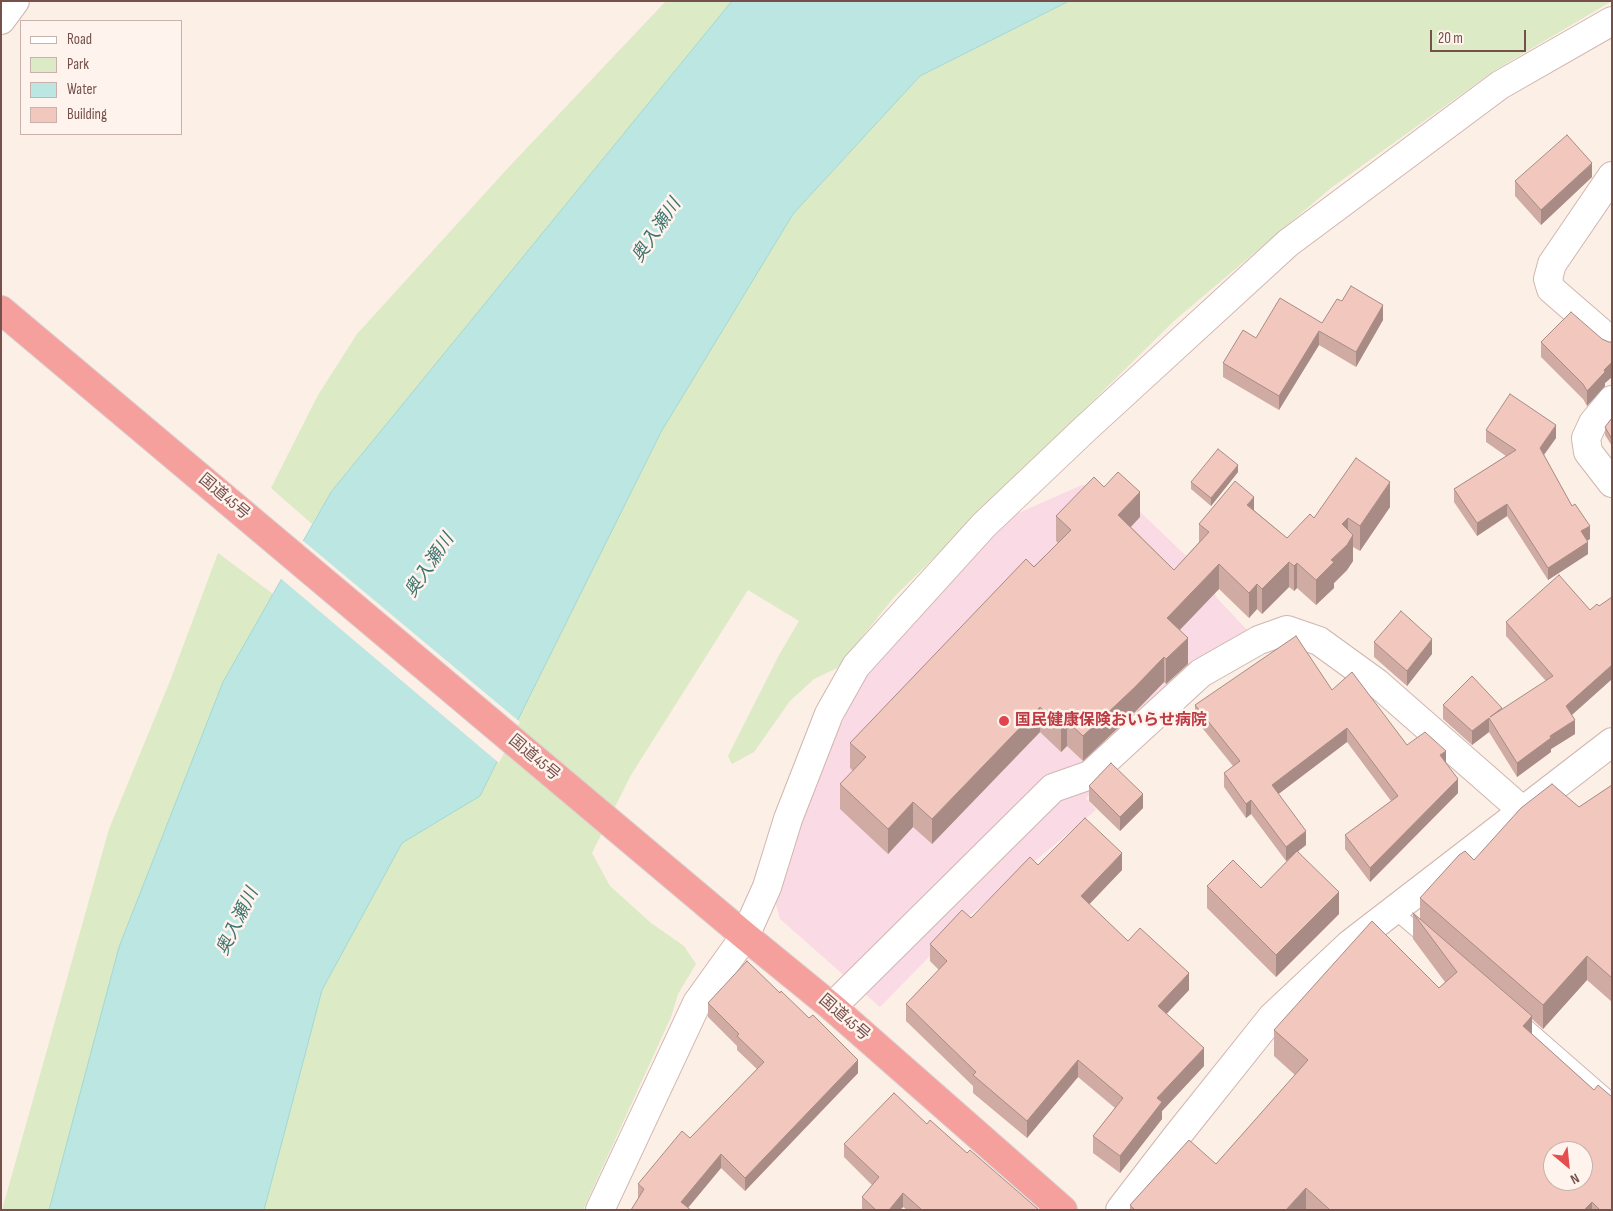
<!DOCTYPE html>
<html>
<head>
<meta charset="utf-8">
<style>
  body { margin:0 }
  #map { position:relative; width:1613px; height:1211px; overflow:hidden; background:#fcefe6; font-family:"Sofia Sans Condensed",sans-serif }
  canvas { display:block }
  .frame { position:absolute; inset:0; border:2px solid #76504b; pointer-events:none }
  .legend { position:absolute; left:20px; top:20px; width:162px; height:115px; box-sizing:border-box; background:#fff3ed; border:1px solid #c8b2ac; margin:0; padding:6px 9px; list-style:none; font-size:15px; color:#76504b }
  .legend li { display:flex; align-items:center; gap:10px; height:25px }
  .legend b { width:25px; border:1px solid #c8b2ac }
  .north { position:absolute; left:1543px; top:1141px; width:50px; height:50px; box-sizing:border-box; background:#fff3ed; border:1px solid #c8b2ac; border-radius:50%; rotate:152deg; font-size:14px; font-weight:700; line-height:20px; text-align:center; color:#76504b }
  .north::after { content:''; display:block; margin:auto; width:18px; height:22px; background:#e54d4e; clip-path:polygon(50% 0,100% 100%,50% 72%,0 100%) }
  .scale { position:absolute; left:1430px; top:30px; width:96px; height:22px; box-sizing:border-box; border:2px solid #76504b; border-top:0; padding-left:6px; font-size:15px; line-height:18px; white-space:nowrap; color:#76504b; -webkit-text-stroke:4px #fff3ed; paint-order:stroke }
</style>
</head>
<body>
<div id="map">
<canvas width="1613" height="1211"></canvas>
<div class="frame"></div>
<ul class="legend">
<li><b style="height:6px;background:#fff"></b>Road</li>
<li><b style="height:14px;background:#dceac5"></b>Park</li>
<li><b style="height:14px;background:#bbe6e2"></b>Water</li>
<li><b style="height:14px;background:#f1c7be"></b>Building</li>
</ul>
<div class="north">N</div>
<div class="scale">20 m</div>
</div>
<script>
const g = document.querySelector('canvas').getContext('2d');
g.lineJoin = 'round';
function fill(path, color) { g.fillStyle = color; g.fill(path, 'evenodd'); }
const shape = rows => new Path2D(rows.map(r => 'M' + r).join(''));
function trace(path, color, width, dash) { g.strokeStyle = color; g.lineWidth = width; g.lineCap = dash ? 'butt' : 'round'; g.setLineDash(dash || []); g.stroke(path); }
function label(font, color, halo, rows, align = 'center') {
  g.font = font + ' "Sofia Sans Condensed","Noto Sans JP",sans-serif'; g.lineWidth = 5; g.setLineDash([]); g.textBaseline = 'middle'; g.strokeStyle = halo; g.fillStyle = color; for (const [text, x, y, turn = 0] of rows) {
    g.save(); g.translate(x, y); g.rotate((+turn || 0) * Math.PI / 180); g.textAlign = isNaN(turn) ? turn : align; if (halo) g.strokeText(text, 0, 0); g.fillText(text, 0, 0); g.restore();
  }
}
const medical = shape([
  [1082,485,1116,489,1204,573,1217,598,1249,632,1202,687,1086,798,1096,810,968,917,880,1007,780,919,775,901,783,868,826,756,868,669,1014,515]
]);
const green = shape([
  [666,1,732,1,331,492,312,524,271,488,318,395,357,334,507,169],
  [1069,1,1612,1,1495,70,1331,188,1175,320,895,596,837,668,814,679,790,701,754,752,732,764,728,756,779,655,799,621,748,590,631,775,592,853,610,886,651,923,684,946,696,964,678,994,671,1017,583,1210,264,1210,322,990,402,843,480,796,661,432,793,214,920,76],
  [218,553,273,594,223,682,119,947,49,1210,2,1210,109,829,170,681]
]);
const water = shape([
  [732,1,1069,1,920,76,793,214,661,432,480,796,402,843,322,990,264,1210,49,1210,119,947,223,682,331,492,732,1]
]);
const pier = shape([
  [301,539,520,722,499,763,279,577]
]);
const lane = shape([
  [1394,911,1427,939],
  [1518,1019,1612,1101]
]);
const street = shape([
  [1,20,15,1],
  [1612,176,1552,264,1548,279,1551,289,1612,342],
  [1612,400,1593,423,1586,438,1588,452,1612,483],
  [832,1007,1053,788,1090,775,1201,673,1259,640,1287,630,1319,641,1377,683,1523,811],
  [600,1210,697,1003,745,936,767,887,788,819,829,714,856,666,984,525,1085,429,1288,243,1500,85,1612,21],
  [1120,1210,1177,1136,1272,1017,1350,944,1612,742]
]);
const highway = shape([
  [1,310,745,936,832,1007,1063,1210]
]);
const wall = shape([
  [1592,177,1541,225,1515,196,1515,181],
  [1342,301,1383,320,1356,367,1319,345,1279,410,1223,377,1223,363,1322,323],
  [1602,339,1609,342,1612,342,1612,377,1605,383,1605,386,1587,406,1583,399,1541,357,1541,342],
  [1612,418,1612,446,1605,435,1605,427],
  [1486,430,1556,438,1544,455,1590,539,1587,540,1588,554,1548,580,1507,516,1477,536,1454,502,1454,489,1506,456,1486,442],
  [1238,472,1211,506,1191,489,1191,482],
  [1104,487,1140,517,1131,527,1174,570,1199,542,1199,524,1254,510,1287,538,1314,518,1390,507,1360,551,1353,547,1353,561,1347,570,1334,583,1334,588,1316,605,1297,588,1294,591,1289,587,1262,614,1257,609,1249,618,1219,589,1180,630,1188,664,1166,684,1164,682,1135,712,1083,761,1067,746,1061,752,1040,732,932,844,913,827,888,854,840,809,840,784,853,771,850,768,850,743,1058,543,1056,541,1056,516],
  [1612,597,1612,679,1572,715,1575,734,1551,749,1551,752,1517,777,1489,732,1472,745,1443,719,1443,705,1502,710,1546,681,1506,636,1506,622,1590,610,1599,606],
  [1374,642,1432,654,1407,686,1374,657],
  [1332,690,1407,745,1446,764,1458,793,1370,882,1345,849,1345,835,1391,801,1347,742,1278,794,1306,845,1298,851,1339,914,1276,977,1207,908,1207,886,1261,888,1295,853,1286,861,1251,814,1246,818,1224,787,1224,773,1233,766,1195,719,1195,705],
  [1612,785,1612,1002,1587,980,1543,1029,1532,1019,1532,1034,1594,1090,1612,1210,1130,1210,1130,1205,1216,1164,1295,1075,1274,1056,1274,1030,1439,988,1445,982,1413,939,1413,913,1420,919,1420,898,1474,860,1579,807],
  [1089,786,1143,808,1120,831,1089,801],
  [1038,865,1122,870,1089,904,1128,941,1189,990,1166,1014,1204,1066,1162,1111,1162,1119,1120,1173,1093,1153,1093,1136,1115,1108,1078,1077,1027,1138,973,1093,973,1086,906,1021,906,1004,939,970,930,961,930,944,971,918],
  [708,1003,858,1073,745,1191,721,1168,688,1208,638,1198,638,1184,690,1138,757,1069,737,1050,737,1046,708,1017],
  [927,1124,967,1153,1039,1210,907,1210,903,1207,900,1210,862,1210,862,1197,872,1185,844,1157,844,1144]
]);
const shadedWall = shape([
  [1592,163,1592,177,1541,225,1541,210],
  [1383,305,1383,320,1356,367,1356,352],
  [1319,331,1319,345,1279,410,1279,396],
  [1612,362,1612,377,1605,383,1605,386,1587,406,1587,391,1604,370],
  [1556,425,1556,438,1540,460,1540,448],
  [1238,465,1238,472,1211,506,1211,498],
  [1390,482,1390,507,1360,551,1360,526],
  [1140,492,1140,517,1118,540,1118,515],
  [1254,497,1254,522,1247,505],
  [1507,504,1507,516,1477,536,1477,523],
  [1348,518,1348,543,1353,535,1353,561,1347,570,1334,583,1334,588,1316,605,1316,580,1331,560,1342,524],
  [1590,526,1590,539,1581,544,1581,531],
  [1588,542,1588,554,1548,580,1548,568],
  [1289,562,1289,587,1262,614,1262,589],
  [1297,563,1297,588,1294,591,1294,566],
  [1219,564,1219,589,1167,643,1167,618],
  [1257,584,1257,609,1249,618,1249,593],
  [1188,638,1188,664,1166,684,1166,659],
  [1432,639,1432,654,1407,686,1407,671],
  [1164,657,1164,682,1135,712,1083,761,1083,736],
  [1612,665,1612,679,1566,720,1566,706],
  [1040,707,1040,732,932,844,932,819],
  [1489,718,1489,732,1472,745,1472,731],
  [1575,720,1575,734,1551,749,1551,752,1517,777,1517,763,1550,736],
  [1067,721,1067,746,1061,752,1061,727],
  [1347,728,1347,742,1272,799,1272,785],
  [1446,751,1446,765,1440,755],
  [1458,779,1458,793,1370,882,1370,868],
  [1143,794,1143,808,1120,831,1120,817],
  [1251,800,1251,814,1246,818,1246,804],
  [913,802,913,827,888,854,888,829],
  [1306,831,1306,845,1286,861,1286,847],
  [1122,853,1122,870,1081,913,1081,896],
  [1339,892,1339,914,1276,977,1276,955],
  [1587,956,1587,980,1543,1029,1543,1005],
  [1189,973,1189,990,1158,1023,1158,1006],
  [1532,1016,1532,1042,1523,1026],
  [1204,1048,1204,1066,1162,1111,1162,1119,1120,1173,1120,1156,1157,1098],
  [858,1060,858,1073,745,1191,745,1178],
  [1078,1060,1078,1077,1027,1138,1027,1121],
  [721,1154,721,1168,686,1210,681,1202],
  [1306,1188,1306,1210,1286,1210],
  [903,1193,903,1207,900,1210,889,1210],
  [1592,1202,1592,1210,1584,1210]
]);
const building = shape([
  [1567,135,1592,163,1541,210,1515,181,1567,135],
  [1351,286,1383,305,1356,352,1319,331,1279,396,1223,363,1243,330,1256,338,1280,298,1322,323,1337,299,1342,301,1351,286],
  [1571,312,1602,339,1609,342,1612,342,1612,362,1604,370,1605,372,1587,391,1583,384,1541,342,1571,312],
  [1510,394,1556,425,1540,448,1572,506,1575,504,1590,526,1581,531,1588,542,1548,568,1507,504,1477,523,1454,489,1516,450,1486,430,1510,394],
  [1612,418,1612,439,1605,427,1612,418],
  [1218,449,1238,465,1211,498,1191,482,1218,449],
  [1356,458,1390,482,1360,526,1348,518,1342,524,1353,535,1347,545,1331,560,1334,562,1316,580,1297,563,1294,566,1289,562,1262,589,1257,584,1249,593,1219,564,1167,618,1188,638,1166,659,1164,657,1135,687,1083,736,1067,721,1061,727,1040,707,932,819,913,802,888,829,840,784,866,757,850,743,1026,559,1034,567,1071,530,1056,516,1094,477,1104,487,1118,472,1140,492,1118,515,1174,570,1209,532,1199,524,1235,481,1254,497,1247,505,1287,538,1310,514,1314,518,1356,458],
  [1559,575,1590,610,1597,604,1599,606,1612,597,1612,665,1566,706,1575,720,1550,736,1551,738,1517,763,1489,718,1472,731,1443,705,1472,676,1502,708,1490,717,1553,676,1506,622,1559,575],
  [1401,611,1432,639,1407,671,1374,642,1401,611],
  [1296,636,1332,690,1352,672,1407,745,1425,732,1446,751,1440,755,1458,779,1370,868,1345,835,1398,796,1347,728,1272,785,1306,831,1286,847,1251,800,1246,804,1224,773,1240,761,1195,705,1296,636],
  [1111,763,1143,794,1120,817,1089,786,1111,763],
  [1552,784,1579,807,1612,785,1612,978,1587,956,1543,1005,1420,898,1459,855,1465,851,1474,860,1521,808,1552,784],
  [1085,818,1122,853,1081,896,1128,941,1140,928,1189,973,1158,1006,1204,1048,1157,1098,1162,1102,1120,1156,1093,1136,1123,1098,1078,1060,1027,1121,973,1075,976,1072,906,1004,947,961,930,944,962,910,971,918,1030,857,1038,865,1085,818],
  [1297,851,1339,892,1276,955,1207,886,1233,860,1261,888,1297,851],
  [1413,913,1532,1016,1523,1026,1594,1090,1598,1085,1612,1097,1612,1210,1600,1210,1592,1202,1584,1210,1330,1210,1306,1188,1286,1210,1135,1210,1130,1205,1189,1140,1216,1164,1308,1060,1274,1030,1372,921,1439,988,1457,972,1413,913],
  [1553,1151,1583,1151,1583,1181,1553,1181,1553,1151],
  [747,961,780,993,781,991,809,1018,813,1015,858,1060,745,1178,721,1154,681,1202,691,1210,631,1210,644,1189,638,1184,682,1131,690,1138,764,1062,737,1036,739,1034,708,1003,747,961],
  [894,1093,927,1124,930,1120,967,1153,970,1150,1039,1210,922,1210,903,1193,889,1210,876,1210,862,1197,879,1177,844,1144,894,1093]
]);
const markers = [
  [1004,721,6,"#e0444e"]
];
const streetNames = [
  ["国道45号",224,497,40],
  ["国道45号",534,758,40],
  ["国道45号",844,1018,41]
];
const healthNames = [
  ["国民健康保険おいらせ病院",1015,721]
];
const waterNames = [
  ["奥入瀬川",657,231,-56],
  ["奥入瀬川",430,566,-56],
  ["奥入瀬川",238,922,-64]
];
fill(medical, '#fadae5');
fill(green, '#dceac5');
fill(water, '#bbe6e2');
trace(water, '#a1d8d3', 1);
fill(pier, '#fcefe6');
trace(lane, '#d0b6af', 16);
trace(street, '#d0b6af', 30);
trace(highway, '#d9cecd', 30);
trace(lane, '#fff', 14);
trace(street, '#fff', 28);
trace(highway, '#f6a09e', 28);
fill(wall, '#cfaba3');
fill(shadedWall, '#a98b85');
fill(building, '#f1c7be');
trace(building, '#a98b85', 1);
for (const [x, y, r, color] of markers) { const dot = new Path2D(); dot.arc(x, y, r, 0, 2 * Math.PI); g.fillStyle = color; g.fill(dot); trace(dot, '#fff3ed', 2); }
label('16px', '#76504b', '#fff3ed', streetNames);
label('bold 16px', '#be3a42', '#fff3ed', healthNames, 'left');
label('italic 18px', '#3c7470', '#fff3ed', waterNames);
</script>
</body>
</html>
